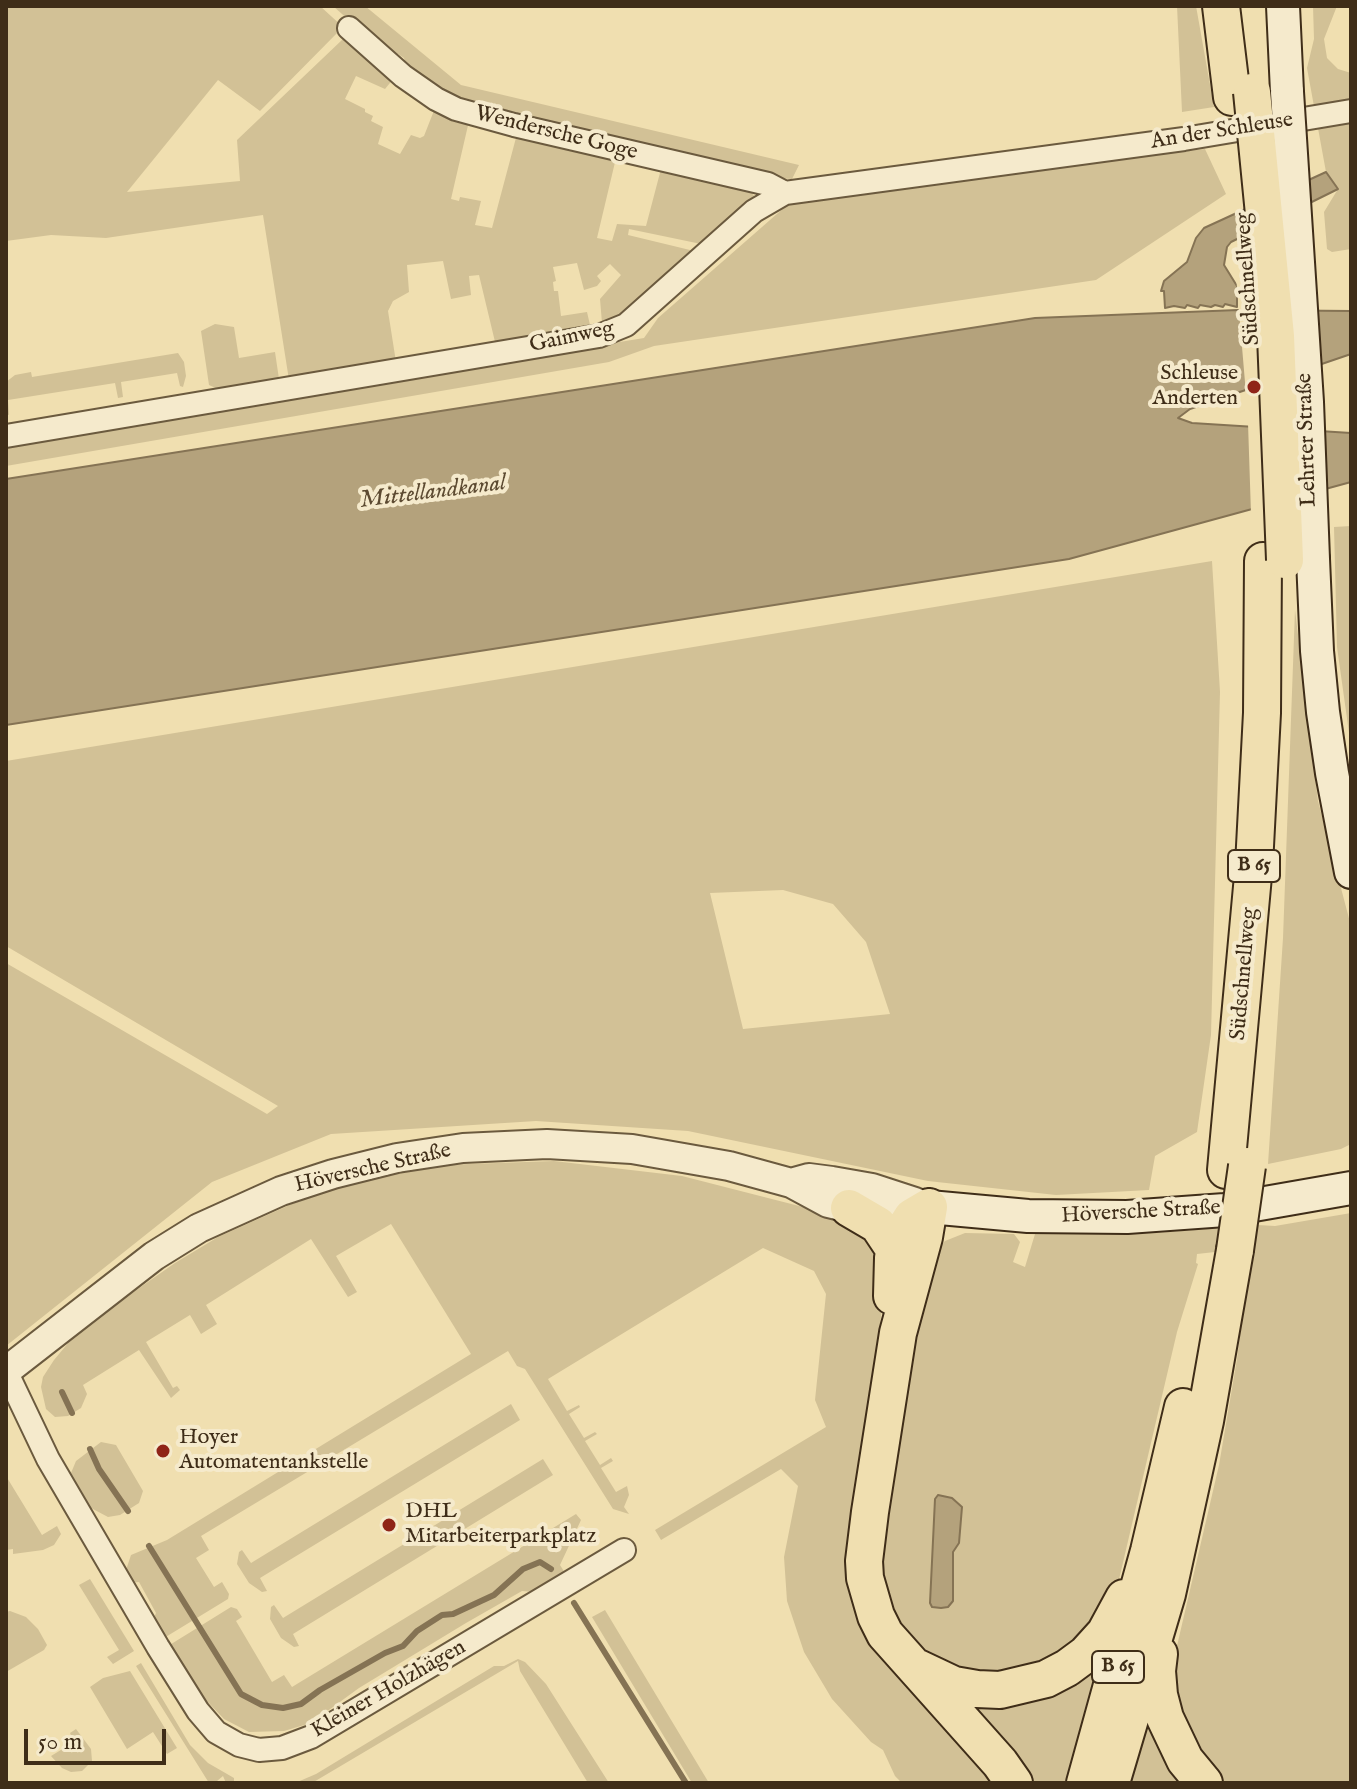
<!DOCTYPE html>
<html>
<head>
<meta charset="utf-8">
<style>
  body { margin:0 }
  #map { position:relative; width:1357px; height:1789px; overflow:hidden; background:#f0dfb0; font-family:"IM FELL English",serif }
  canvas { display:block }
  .frame { position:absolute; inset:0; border:8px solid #3f2d18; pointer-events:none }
  .scale { position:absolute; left:24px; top:1729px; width:142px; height:36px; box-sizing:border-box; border:4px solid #3f2d18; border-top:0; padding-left:10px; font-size:24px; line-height:28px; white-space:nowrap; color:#3f2d18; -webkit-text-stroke:6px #f5eacc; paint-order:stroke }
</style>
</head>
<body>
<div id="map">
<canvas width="1357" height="1789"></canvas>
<div class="frame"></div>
<div class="scale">50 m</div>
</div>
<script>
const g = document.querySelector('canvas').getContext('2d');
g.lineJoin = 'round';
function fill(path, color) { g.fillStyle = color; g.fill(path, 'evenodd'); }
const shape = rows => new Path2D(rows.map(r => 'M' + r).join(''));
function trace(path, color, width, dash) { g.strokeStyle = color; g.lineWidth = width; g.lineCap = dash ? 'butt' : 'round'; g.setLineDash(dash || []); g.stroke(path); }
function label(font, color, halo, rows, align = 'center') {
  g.font = font + ' "IM FELL English",serif'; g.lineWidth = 8; g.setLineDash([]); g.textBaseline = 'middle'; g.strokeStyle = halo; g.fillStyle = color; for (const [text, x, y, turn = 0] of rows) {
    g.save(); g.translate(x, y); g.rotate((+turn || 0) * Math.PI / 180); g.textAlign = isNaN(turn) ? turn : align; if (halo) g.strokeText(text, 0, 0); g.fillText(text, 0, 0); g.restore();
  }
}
const green = shape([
  [6,6,320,6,343,27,260,111,218,80,127,192,240,181,237,140,343,39,394,78,385,89,356,76,345,99,365,109,365,112,373,116,371,121,383,127,378,144,400,154,411,135,420,138,424,136,435,108,469,121,451,199,459,201,460,197,481,201,475,225,492,228,517,134,616,158,597,238,612,241,617,224,646,226,661,169,749,190,756,198,706,245,629,229,628,235,690,250,696,254,620,320,602,323,600,299,621,275,610,264,597,276,601,281,597,286,584,290,577,263,553,267,556,281,553,282,554,291,558,291,561,316,587,312,590,325,577,327,571,333,496,346,479,275,469,276,471,295,451,299,443,261,407,265,409,292,393,301,388,311,396,362,289,380,263,215,106,238,51,235,6,241],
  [333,6,365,6,461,85,799,165,792,179,757,177,498,110,484,103,467,107,424,82,406,65,404,58,398,54,387,54],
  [1177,6,1196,6,1214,107,1182,112],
  [1313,6,1337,6,1324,39,1327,58,1338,69,1351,73,1351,249,1332,252,1327,249,1324,212,1338,189,1326,172,1307,68,1314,39],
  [1205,149,1226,194,1096,280,654,346,609,362,6,466,6,442,644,338,658,318,794,199],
  [215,324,234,327,239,358,275,352,279,379,220,390,209,385,201,331],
  [178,353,184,362,186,376,183,387,180,386,177,373,121,382,123,397,118,398,115,383,8,400,9,415,6,414,6,382,15,375,31,372,32,377],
  [1351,526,1351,747,1337,647,1334,527],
  [1212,561,1220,692,1211,1035,1197,1132,1155,1156,1149,1190,1056,1195,928,1181,688,1131,536,1121,331,1134,212,1182,6,1346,6,963,267,1114,278,1106,6,946,6,761],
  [783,890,833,904,866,942,890,1014,743,1029,710,893],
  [1295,610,1318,801,1351,926,1351,1144,1341,1149,1268,1164,1283,938],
  [554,1161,682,1176,846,1218,875,1234,882,1307,875,1374,849,1551,1002,1783,919,1783,917,1781,902,1783,895,1776,883,1750,871,1742,832,1699,804,1652,787,1601,784,1557,798,1486,781,1469,661,1540,655,1530,826,1427,815,1400,826,1294,814,1271,763,1248,548,1379,567,1411,579,1405,580,1407,569,1414,584,1438,595,1432,597,1434,585,1441,600,1465,611,1458,613,1461,601,1468,616,1492,627,1486,629,1495,624,1507,629,1514,613,1509,525,1369,517,1366,508,1351,201,1536,209,1550,196,1558,214,1587,222,1582,229,1594,228,1599,164,1638,153,1620,156,1613,139,1582,130,1583,125,1573,131,1555,167,1540,471,1354,391,1224,336,1256,357,1292,348,1297,311,1239,206,1305,217,1324,201,1334,190,1315,146,1342,173,1388,177,1386,180,1390,171,1398,139,1350,83,1385,87,1394,81,1408,68,1416,55,1417,46,1409,41,1387,43,1377,54,1360,79,1330,175,1263,218,1237,294,1203,367,1178,440,1165],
  [1351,1213,1351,1783,1222,1783,1190,1751,1170,1676,1219,1465,1237,1359,1251,1248,1197,1254,1196,1263,1198,1264,1177,1332,1117,1588,1069,1658,977,1680,915,1647,892,1612,883,1586,881,1563,919,1297,934,1253,945,1241,965,1233,1014,1234,1020,1242,1013,1262,1025,1267,1035,1234,1155,1233,1258,1225,1275,1226],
  [511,1404,520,1420,260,1578,267,1591,262,1592,249,1583,237,1564,239,1552,242,1550,251,1563],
  [101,1442,116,1445,143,1491,139,1503,120,1515,108,1517,91,1508,71,1473,76,1461],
  [543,1459,553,1475,293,1634,299,1646,294,1647,281,1638,270,1619,271,1607,274,1605,283,1618],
  [6,1476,42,1535,57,1526,61,1534,54,1545,43,1550,13,1554,13,1549,6,1550],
  [576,1514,581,1520,560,1565,565,1573,534,1592,522,1591,466,1623,359,1688,311,1723,284,1731,249,1732,224,1719,204,1698,168,1646,231,1607,237,1609,242,1617,236,1621,272,1682,284,1675,292,1687],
  [90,1579,134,1651,113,1664,107,1657,119,1650,79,1585],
  [605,1610,709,1783,692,1783,592,1617],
  [10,1611,26,1617,38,1629,47,1645,44,1650,6,1672,6,1612],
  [1108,1647,1073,1783,1023,1783,953,1696],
  [518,1659,525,1662,546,1684,609,1783,588,1783,520,1671,518,1661,312,1783,295,1783,316,1774,494,1666,504,1666],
  [141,1663,190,1745,208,1763,234,1778,234,1781,226,1783,223,1776,217,1781,218,1783,209,1783,136,1666],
  [130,1671,177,1748,167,1754,153,1732,127,1749,90,1687,103,1678],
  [1142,1723,1160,1727,1196,1783,1123,1783],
  [76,1729,91,1749,92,1761,82,1771,71,1772,62,1768,51,1756,74,1742,70,1733]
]);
const water = shape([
  [1326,172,1338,189,1231,242,1227,247,1224,265,1237,286,1237,307,1225,304,1223,307,1215,305,1211,307,1200,305,1198,308,1187,305,1185,308,1174,306,1165,308,1164,291,1161,291,1164,281,1187,262,1196,238,1204,228,1326,172],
  [1238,310,1351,311,1351,354,1190,409,1178,418,1192,423,1351,433,1351,482,1069,559,6,725,6,479,1035,318,1238,310],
  [938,1495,952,1498,962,1507,959,1543,953,1552,953,1601,948,1607,941,1608,932,1607,930,1603,935,1499,938,1495]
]);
const pier = shape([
  [1236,276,1241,286,1241,306,1286,307,1291,379,1246,394],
  [1248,423,1294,425,1298,501,1251,514]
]);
const stream = shape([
  [62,1392,72,1413],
  [90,1449,99,1469,128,1511],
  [149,1546,241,1694,262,1705,283,1708,301,1704,320,1690,385,1653,403,1646,417,1631,442,1615,453,1614,494,1595,523,1569,540,1562,551,1569],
  [574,1603,686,1783]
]);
const minor = shape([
  [349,28,403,76,436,99,456,109,514,125,768,184,785,193],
  [6,436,599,336,626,325,754,211,785,193,1184,139,1351,111],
  [6,1371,48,1459,158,1647,198,1711,216,1732,239,1745,259,1750,282,1748,311,1737,624,1550]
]);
const tertiary = shape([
  [791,1183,809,1178,832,1181,872,1188,915,1202],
  [6,1371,154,1256,199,1228,281,1191,333,1174,397,1158,463,1148,547,1144,632,1149,729,1166,791,1183,828,1203,849,1208,891,1211,929,1207]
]);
const secondary = shape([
  [1283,6,1287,92],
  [1313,559,1317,651,1323,712,1332,773,1351,872],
  [929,1207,1028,1216,1127,1217,1225,1210,1351,1188]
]);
const trunk = shape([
  [1221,6,1232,97],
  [1226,1170,1254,865,1262,713,1263,561],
  [929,1207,924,1237,898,1333,870,1512,864,1561,865,1578,876,1616,885,1634,1000,1763,1014,1783],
  [849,1208,878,1225,894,1249],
  [892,1296,893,1258,896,1242,912,1217,929,1207],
  [1159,1654,1157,1671,1159,1695,1165,1718,1185,1760,1204,1783],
  [918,1668,954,1685,977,1689,1000,1690,1046,1679,1067,1668,1086,1654,1105,1633,1124,1598],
  [1085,1783,1149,1551,1183,1407],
  [1111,1783,1167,1594,1205,1421,1235,1250]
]);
const secondaryBridge = shape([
  [1287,92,1307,402,1313,559]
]);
const trunkBridge = shape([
  [1252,92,1276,336,1285,560],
  [1235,1250,1247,1166]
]);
const markers = [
  [1254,387,8,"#8f2418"],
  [163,1451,8,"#8f2418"],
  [389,1525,8,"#8f2418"]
];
const shields = [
  [1254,866,52],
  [1118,1667,52]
];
const shieldNames = [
  ["B 65",1254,866],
  ["B 65",1118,1667]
];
const streetNames = [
  ["An der Schleuse",1222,132,-9],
  ["Wendersche Goge",556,134,14],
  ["Südschnellweg",1249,279,-94],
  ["Gaimweg",572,338,-12],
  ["Lehrter Straße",1308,440,-92],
  ["Südschnellweg",1245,974,-85],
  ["Höversche Straße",373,1169,-13],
  ["Höversche Straße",1141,1213,-3],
  ["Kleiner Holzhägen",389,1690,-30]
];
const poiNames = [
  ["Schleuse",1238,374,"right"],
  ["Anderten",1238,399,"right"],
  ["Hoyer",179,1438],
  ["Automatentankstelle",179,1463],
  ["DHL",405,1512],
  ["Mitarbeiterparkplatz",405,1537]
];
const waterNames = [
  ["Mittellandkanal",433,493,-7]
];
fill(green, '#d2c196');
fill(water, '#b4a27c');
trace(water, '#857354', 2);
fill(pier, '#f0dfb0');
trace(stream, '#857354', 6);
trace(minor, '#6b5a3e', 26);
trace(tertiary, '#6b5a3e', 32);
trace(secondary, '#3f2d18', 36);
trace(trunk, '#3f2d18', 40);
trace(minor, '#f5eacc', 22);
trace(tertiary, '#f5eacc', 28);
trace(secondary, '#f5eacc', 32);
trace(trunk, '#f0dfb0', 36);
trace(secondaryBridge, '#3f2d18', 36, []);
trace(trunkBridge, '#3f2d18', 40, []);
trace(secondaryBridge, '#f5eacc', 32);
trace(trunkBridge, '#f0dfb0', 36);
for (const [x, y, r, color] of markers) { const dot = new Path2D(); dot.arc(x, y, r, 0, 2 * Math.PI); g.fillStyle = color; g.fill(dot); trace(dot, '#f5eacc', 3); }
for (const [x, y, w] of shields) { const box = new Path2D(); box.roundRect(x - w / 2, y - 16, w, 32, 6); g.fillStyle = '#f5eacc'; g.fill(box); trace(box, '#3f2d18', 2); }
label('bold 20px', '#3f2d18', null, shieldNames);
label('22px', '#3f2d18', '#f5eacc', streetNames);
label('22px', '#3f2d18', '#f5eacc', poiNames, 'left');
label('italic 24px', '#5c4a31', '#f5eacc', waterNames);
</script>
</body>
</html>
